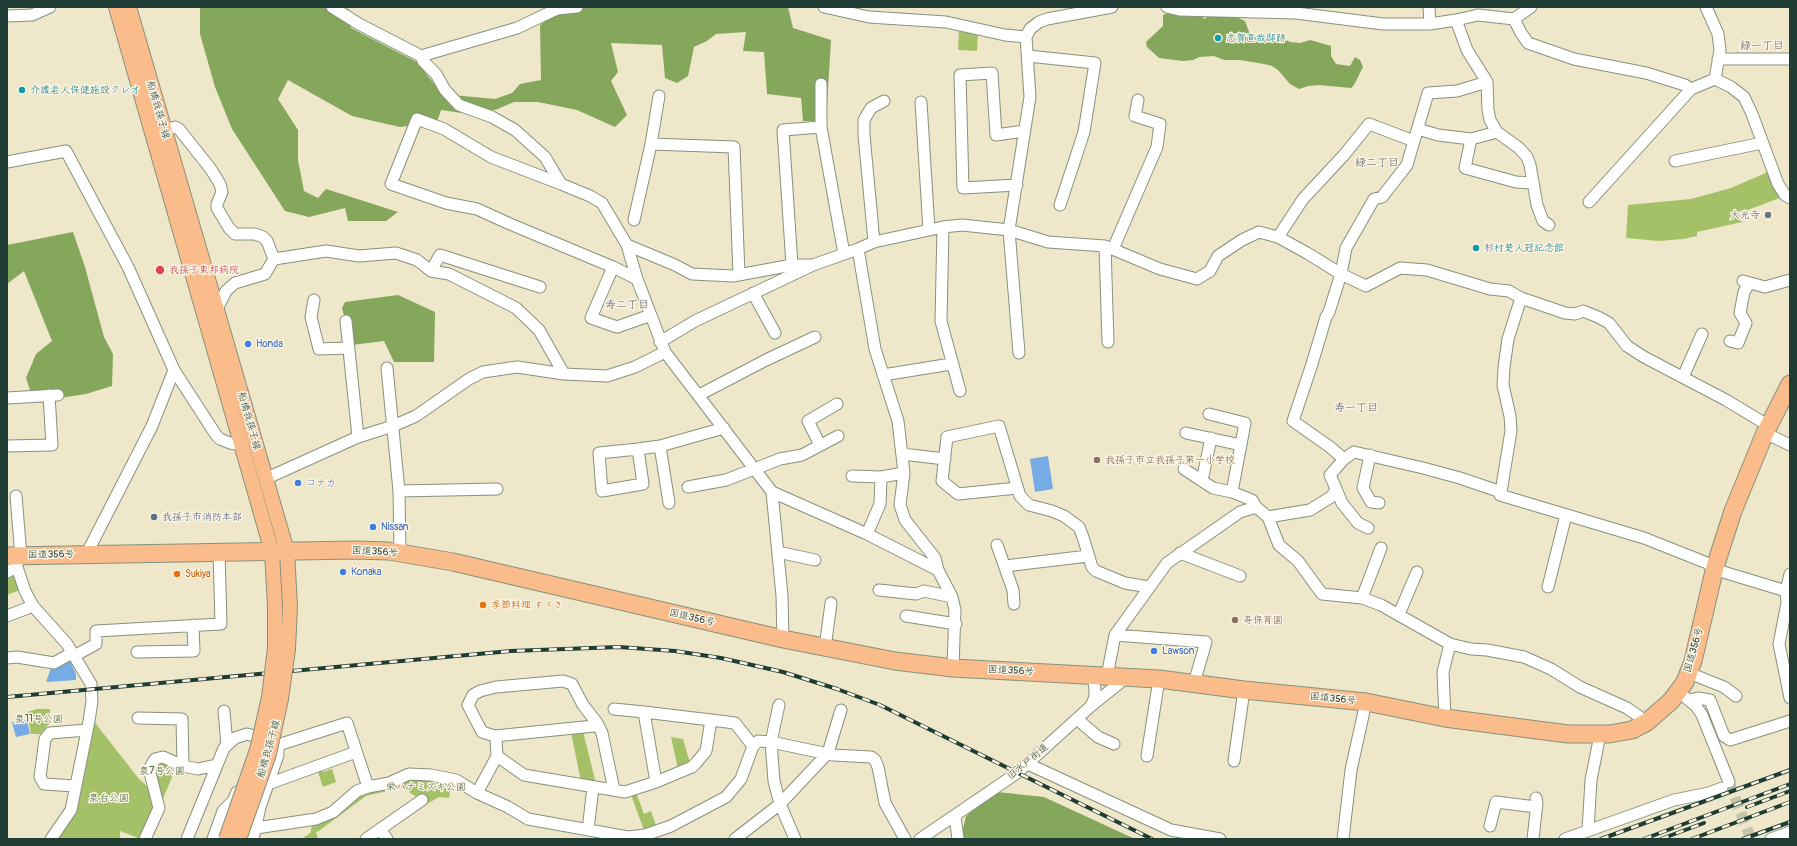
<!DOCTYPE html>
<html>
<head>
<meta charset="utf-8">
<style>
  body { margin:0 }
  #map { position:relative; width:1797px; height:846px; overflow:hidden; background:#eee7c9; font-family:Pangolin,sans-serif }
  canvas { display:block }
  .frame { position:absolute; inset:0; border:8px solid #1f3d34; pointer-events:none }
</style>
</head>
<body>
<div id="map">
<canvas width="1797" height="846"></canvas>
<div class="frame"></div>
</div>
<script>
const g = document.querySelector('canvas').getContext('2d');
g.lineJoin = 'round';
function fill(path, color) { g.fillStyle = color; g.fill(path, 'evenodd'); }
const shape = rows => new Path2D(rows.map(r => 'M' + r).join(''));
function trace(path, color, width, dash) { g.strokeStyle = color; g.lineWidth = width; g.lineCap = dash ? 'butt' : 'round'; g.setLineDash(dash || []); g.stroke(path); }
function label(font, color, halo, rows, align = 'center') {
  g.font = font + ' Pangolin,"Klee One",sans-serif'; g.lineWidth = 3; g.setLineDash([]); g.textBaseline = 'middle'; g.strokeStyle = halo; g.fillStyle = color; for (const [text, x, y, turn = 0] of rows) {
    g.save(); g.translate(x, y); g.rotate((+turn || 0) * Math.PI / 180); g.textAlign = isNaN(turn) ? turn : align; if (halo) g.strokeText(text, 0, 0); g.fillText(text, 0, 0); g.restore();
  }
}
const green = shape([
  [959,31,978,34,977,51,958,50],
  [1770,171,1782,197,1740,213,1742,222,1697,232,1697,236,1683,239,1659,241,1626,238,1628,205,1691,199,1731,188],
  [7,575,15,575,20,590,7,595],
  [37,709,50,709,50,723,40,734,31,734,27,712],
  [89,715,139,779,155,793,149,769,155,759,178,763,159,808,141,839,120,831,120,839,51,839,71,810],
  [582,727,597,788,581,781,570,728],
  [671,737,683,739,690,763,678,769],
  [321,765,323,772,332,769,336,782,323,787,316,766],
  [409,774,452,779,449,798,439,797,427,804,406,790,404,787,366,796,316,833,318,837,315,839,302,839,311,832,312,820,357,791],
  [635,790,644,814,651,811,657,828,645,833,630,792]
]);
const forest = shape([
  [200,7,340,7,349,9,351,28,417,62,442,94,495,99,512,93,520,84,541,80,540,25,555,13,578,7,788,7,793,28,831,40,826,121,803,121,801,98,767,94,764,52,743,51,746,32,716,34,707,41,694,47,688,76,677,83,665,78,662,45,611,43,618,72,611,81,627,115,615,127,577,110,538,102,514,102,495,110,469,114,441,110,437,122,400,127,352,116,288,80,278,99,298,130,298,160,304,191,318,198,326,189,398,212,386,221,348,221,345,208,309,217,285,211,232,129,215,87,200,34],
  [1168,13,1201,14,1204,19,1209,16,1234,16,1245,21,1249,32,1254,36,1284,39,1290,42,1300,43,1310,40,1321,43,1331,46,1331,56,1336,64,1350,66,1355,57,1360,60,1363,67,1354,85,1351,88,1319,85,1308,86,1299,89,1290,84,1278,70,1272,66,1264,64,1240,60,1224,60,1214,56,1199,57,1193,60,1183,61,1159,58,1147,47,1146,42,1163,26,1163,15],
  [73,232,85,267,104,337,113,354,112,386,86,394,34,402,26,378,36,354,52,341,24,271,7,284,7,245],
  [398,295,435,312,434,362,394,362,384,341,352,345,342,308,345,302],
  [997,792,1044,797,1135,839,963,839,962,833,966,816]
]);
const water = shape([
  [1048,456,1053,489,1035,492,1030,459],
  [69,659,76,674,76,680,46,682,51,668],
  [27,720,30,734,16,737,12,722]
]);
const minorTunnel = shape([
  [1729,782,1751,839]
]);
const minor = shape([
  [332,7,359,24,421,56,423,61,436,74,445,90,459,105,492,117,515,130,545,157,561,184,590,196,602,203,627,245,637,279,665,352,772,492,782,596,783,639],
  [824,7,869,17,946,22,1005,35,1026,37,1030,29,1039,22,1047,19,1112,7],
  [1167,7,1179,10,1296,13,1383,24,1430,24],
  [1706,7,1718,34,1720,50,1715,79],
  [7,16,32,15,50,7],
  [1514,19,1521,33,1528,43,1574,59,1646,73,1685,85,1691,89,1715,79,1731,87,1744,97,1752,114,1778,184,1785,195,1790,198],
  [1456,20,1478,15,1514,19,1531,7],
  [421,56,517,28,557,9,577,7],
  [1028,56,1095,63,1084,132,1060,205],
  [1718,59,1790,59],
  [1487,82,1457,91,1428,93,1414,141,1369,124,1344,155,1303,199,1278,237,1307,253,1341,274,1366,286,1400,268,1427,270,1490,289,1509,291,1521,298,1565,313,1575,314,1583,311,1598,317,1609,323,1627,346,1644,357,1726,400,1769,426],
  [821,84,821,127,844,254],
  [921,102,929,230],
  [1418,129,1438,135,1471,139,1497,132,1490,120,1488,110,1487,82,1467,50,1456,20,1430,24,1429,7],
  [159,132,175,127,179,129,210,168,220,184,222,192,217,204,217,208,229,228,235,234,255,234,263,237,267,241,274,259,326,251,359,256,396,253,417,260,431,271,449,274,516,308,539,330,564,374],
  [1497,132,1519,148,1527,157,1530,165,1537,205,1543,221,1549,225],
  [1471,139,1465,168,1516,182,1533,183],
  [651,144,734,147,739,274],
  [1675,161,1762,143],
  [7,162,66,151,128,267,174,370,216,435,220,439,230,443,242,445],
  [561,184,491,157,444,129,417,119,391,184,446,203,477,209,510,224,613,267,637,279],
  [1017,185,963,188,960,75,992,73,996,135,1024,131],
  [1589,202,1691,89],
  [634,220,651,144,659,96],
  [943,227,941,321,960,391],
  [874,242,864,135,864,120,871,108,884,101],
  [627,245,675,265,692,274,733,276,792,265,813,265,858,249,874,242,943,227,962,225,1009,230,1048,242,1105,246,1160,269,1197,279,1210,271,1218,256,1242,240,1259,232,1278,237],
  [1105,246,1108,342],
  [858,249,875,349,898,421,904,473,900,505,905,520,935,558,938,570,952,597,955,610,953,668],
  [1113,249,1157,147,1160,124,1135,116,1138,100],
  [792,265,783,130,821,127],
  [613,267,591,318,617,327,651,315],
  [431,271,440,255,540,287],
  [1743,281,1765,287,1790,280],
  [753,293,775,333],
  [314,300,311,317,319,349,348,348],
  [215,313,226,291,235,283,265,274,274,259],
  [346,321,358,437],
  [1730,341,1738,343,1746,323,1740,313,1744,292,1749,283],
  [660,342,695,321,811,266],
  [1019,353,1009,230,1030,97,1026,37],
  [387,368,399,491],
  [883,375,951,364],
  [1683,377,1702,334],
  [699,395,766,360,815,337],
  [7,398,58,395],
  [1209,414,1245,423,1232,492],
  [1186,433,1241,445],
  [1765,433,1790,445],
  [820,445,808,421,837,404],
  [7,446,52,445,49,395],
  [660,446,669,503],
  [638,449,643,484,602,491,599,453,638,449,660,446,724,428],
  [902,454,945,459],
  [1370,455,1363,488,1371,502,1379,503],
  [1344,459,1330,447,1293,421,1312,364,1326,317,1329,312,1341,274,1346,248,1374,199,1382,197,1407,165,1414,141],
  [1184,469,1213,488,1232,492,1252,500,1256,507,1268,517,1279,545,1298,561,1322,594,1362,598,1381,605,1450,644,1471,649,1487,650,1524,657,1551,669,1580,687,1627,708,1647,722],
  [852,476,881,477,904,473],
  [265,479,358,437,393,426,416,416,469,379,483,372,517,367,564,374,607,376,635,367,665,352],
  [1202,481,1211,438],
  [688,487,726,480,780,459,802,455,838,436],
  [1017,488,958,494,942,481,947,437,999,426,1020,496,1029,505,1052,511,1064,516,1079,527,1083,537,1092,567,1096,571,1125,583,1149,587],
  [772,492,867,534,938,570],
  [1501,492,1511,431,1510,416,1503,385,1504,367,1508,339,1521,298],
  [16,496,21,556,19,561],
  [1268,517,1310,510,1331,497,1336,490],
  [1368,528,1358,523,1342,503,1330,475,1344,459,1354,452,1423,468,1460,478,1501,492,1500,495,1644,538,1707,563,1720,571,1786,591,1790,574],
  [867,534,880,504,881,477],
  [997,545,1013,590,1014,604],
  [778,552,815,560],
  [400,553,399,491,497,489],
  [1180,553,1240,576],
  [86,555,152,426,174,370],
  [1005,566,1088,556],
  [7,572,17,567,25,591,33,606,67,644,91,684,92,701,89,721,71,810,51,839],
  [1548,587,1566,515],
  [879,590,916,594,924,591,952,597],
  [1786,591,1787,603,1779,644,1790,698],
  [1362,598,1381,548],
  [1399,614,1417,572],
  [7,616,33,606],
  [906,616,956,624],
  [1115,635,1206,642,1194,683],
  [825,648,831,603],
  [137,652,194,651,193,625],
  [74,656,96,644,96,631,221,624,219,552],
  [7,658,17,657,54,663,72,653],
  [1689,673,1724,687,1736,696],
  [1107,676,1115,635,1167,563,1240,512,1256,507],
  [1685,697,1696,706,1702,715,1729,782],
  [1689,700,1698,698,1710,700,1724,736,1730,740,1790,721],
  [779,705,771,742,774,781,780,804,795,839],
  [1091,706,1095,697,1095,689,1093,676],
  [614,709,644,712],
  [224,711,227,745],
  [138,718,182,719,183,766,198,769,216,765],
  [1445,718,1443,672,1450,644],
  [1077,719,1098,737,1114,744],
  [495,736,594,726,597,723],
  [265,740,278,745,347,723,368,787,389,783,409,774,431,775,456,780,477,793,508,807,528,819,628,837,645,835,671,826,726,797,741,779,753,746,758,741,771,742,833,755,871,757,875,760,878,767,885,803,905,839],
  [497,756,496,739,495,736,482,732,468,705,473,695,480,691,496,687,563,681,572,684,583,705,597,723,602,733,614,790],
  [1147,756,1159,679],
  [1234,761,1244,690],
  [1028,764,1171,830,1220,839],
  [656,782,644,712,711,720],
  [268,784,356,752],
  [75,786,44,784,40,777,45,739,50,733,87,730],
  [477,793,497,756,524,775,625,792,656,782,692,767,696,763,706,751,711,720,735,723,753,746],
  [955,816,958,839],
  [1490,826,1496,802,1536,807],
  [256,828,316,819,333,812,357,791,368,787],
  [380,829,387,839],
  [588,830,593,787],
  [1588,830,1591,780,1600,735],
  [145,839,159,808,149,769,155,759,163,757,183,766],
  [187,839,224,748,235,738,247,734,257,737],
  [213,839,223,811,233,801,237,792],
  [253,839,260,807,278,755,278,745],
  [366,839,422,800],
  [735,839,780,804,828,753,841,710],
  [920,839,1017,773,1091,706,1127,677],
  [1343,839,1351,770,1366,702],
  [1533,839,1537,803,1536,798],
  [1565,839,1674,800,1709,793,1722,788],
  [1771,839,1790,832]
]);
const major = shape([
  [116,7,272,552,275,606,275,648],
  [129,7,287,551,290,607,288,649]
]);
const highway = shape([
  [7,556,356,550,389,551,453,562,783,639,895,661,953,668,1159,679,1244,690,1366,702,1445,718,1568,734,1609,734,1632,730,1647,722,1671,701,1685,682,1693,661,1715,567,1733,511,1765,433,1790,384]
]);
const rail = shape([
  [7,697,511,651,619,647,675,651,721,658,783,672,837,689,880,705,1152,839],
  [1747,807,1790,791],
  [1601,839,1790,770],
  [1644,839,1790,784],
  [1661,839,1704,823],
  [1692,839,1790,802],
  [1743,839,1790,822]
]);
const majorBridge = shape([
  [226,839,257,750,269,697,275,648],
  [239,839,269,754,281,699,288,649]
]);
const markers = [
  [1218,38,4,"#0f9aa8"],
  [22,90,4,"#0f9aa8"],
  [1768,215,4,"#6b7280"],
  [1476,248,4,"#0f9aa8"],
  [160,270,5,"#e0444e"],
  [248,344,4,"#3f7fe0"],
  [1097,460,4,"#8d6e63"],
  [298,483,4,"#3f7fe0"],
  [154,517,4,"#5c6f8a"],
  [373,527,4,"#3f7fe0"],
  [343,572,4,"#3f7fe0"],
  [177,574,4,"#e8710a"],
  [483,605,4,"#e8710a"],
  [1235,620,4,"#8d6e63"],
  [1154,651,4,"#3f7fe0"]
];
const cultureNames = [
  ["志賀直哉邸跡",1226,38],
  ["介護老人保健施設クレオ",30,90],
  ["杉村楚人冠記念館",1484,248]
];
const streetNames = [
  ["船橋我孫子線",158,110,74],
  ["船橋我孫子線",249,421,74],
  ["国道356号",375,552,3],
  ["国道356号",51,555,-1],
  ["国道356号",692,618,13],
  ["国道356号",1694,650,-74],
  ["国道356号",1011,671,3],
  ["国道356号",1333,699,6],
  ["船橋我孫子線",269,749,-74],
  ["旧水戸街道",1028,762,-40]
];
const worshipNames = [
  ["大光寺",1760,215]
];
const healthNames = [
  ["我孫子東邦病院",169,270]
];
const shopNames = [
  ["Honda",256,344],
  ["コナカ",306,483],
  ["Nissan",381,527],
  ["Konaka",351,572],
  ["Lawson",1162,651]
];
const educationNames = [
  ["我孫子市立我孫子第一小学校",1105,460],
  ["寿保育園",1243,620]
];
const serviceNames = [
  ["我孫子市消防本部",162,517]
];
const foodNames = [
  ["Sukiya",185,574],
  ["季節料理 すゞき",491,605]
];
const parkNames = [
  ["泉11号公園",39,719],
  ["泉7号公園",162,771],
  ["栄ハナミズキ公園",426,787],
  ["泉台公園",109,798]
];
const neighbourhoodNames = [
  ["緑一丁目",1762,46],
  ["緑二丁目",1377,163],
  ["寿二丁目",627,305],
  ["寿一丁目",1356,408]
];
fill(green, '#a5c167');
fill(forest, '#84a75c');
fill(water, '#76abe4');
trace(minorTunnel, '#c5c5ab', 11, [11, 5.5]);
trace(minor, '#86927e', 13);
trace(major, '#86927e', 16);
trace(highway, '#86927e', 19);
trace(minor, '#fff', 11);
trace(major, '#fabc8b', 14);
trace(highway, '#fabc8b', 17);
trace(rail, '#1f3d34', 4);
trace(rail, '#fcf5e5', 2.5, [8]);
trace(majorBridge, '#86927e', 16, []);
trace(majorBridge, '#fabc8b', 14);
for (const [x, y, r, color] of markers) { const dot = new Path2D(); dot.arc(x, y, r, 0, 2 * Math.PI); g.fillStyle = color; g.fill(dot); trace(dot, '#fcf5e5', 1.5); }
label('10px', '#0d838f', '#fcf5e5', cultureNames, 'left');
label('10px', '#1f3d34', '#fcf5e5', streetNames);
label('10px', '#5b616d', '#fcf5e5', worshipNames, 'right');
label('10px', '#be3a42', '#fcf5e5', healthNames, 'left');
label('10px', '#366cbe', '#fcf5e5', shopNames, 'left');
label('10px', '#785e54', '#fcf5e5', educationNames, 'left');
label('10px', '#4e5e75', '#fcf5e5', serviceNames, 'left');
label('10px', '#c56008', '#fcf5e5', foodNames, 'left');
label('10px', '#405e41', '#fcf5e5', parkNames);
label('11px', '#5d616d', '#fcf5e5', neighbourhoodNames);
</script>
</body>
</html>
